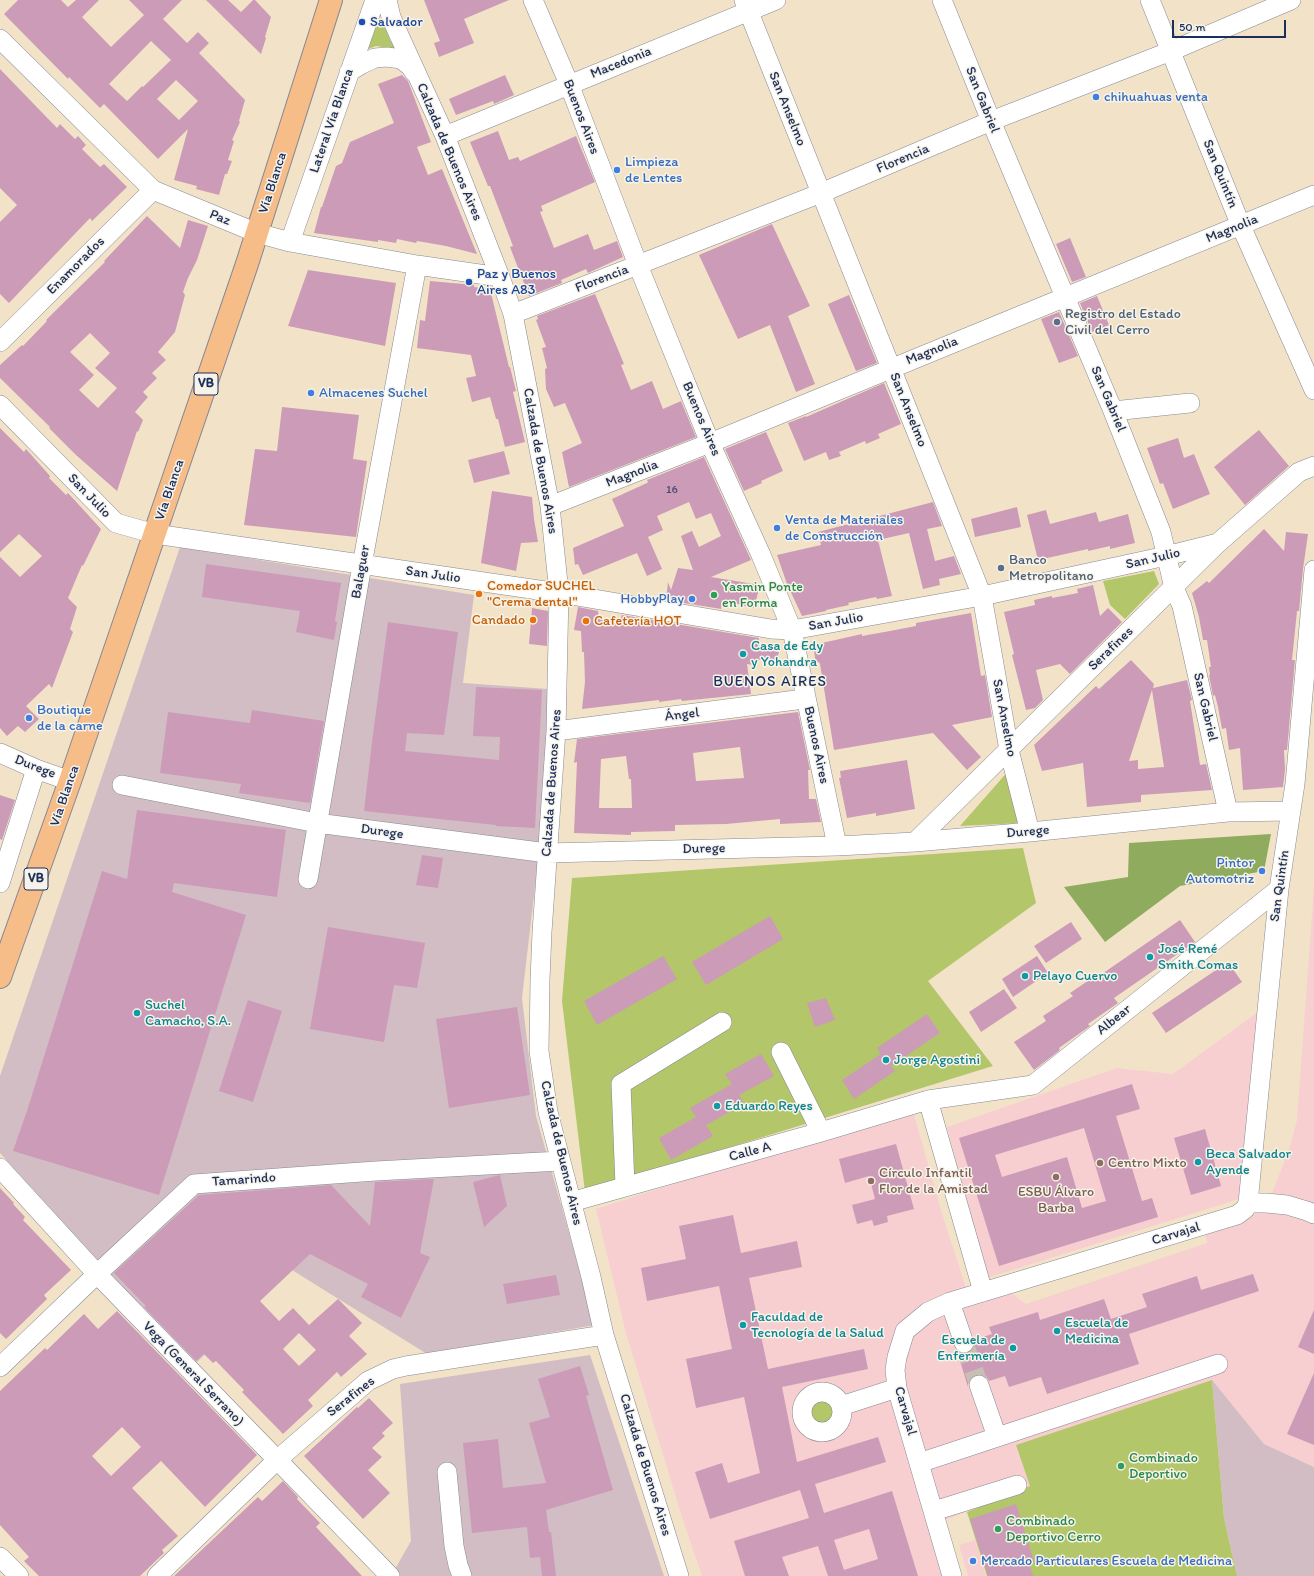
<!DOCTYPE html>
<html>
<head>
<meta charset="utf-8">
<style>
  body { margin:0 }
  #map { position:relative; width:1314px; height:1576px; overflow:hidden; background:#f2e3c8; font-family:Itim,sans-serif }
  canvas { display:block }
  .scale { position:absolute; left:1172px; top:20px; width:114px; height:18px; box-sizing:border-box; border:2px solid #1b2f5e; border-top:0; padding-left:5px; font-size:12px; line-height:14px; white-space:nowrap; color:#1b2f5e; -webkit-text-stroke:3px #f7f3e8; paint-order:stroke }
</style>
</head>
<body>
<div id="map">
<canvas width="1314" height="1576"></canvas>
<div class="scale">50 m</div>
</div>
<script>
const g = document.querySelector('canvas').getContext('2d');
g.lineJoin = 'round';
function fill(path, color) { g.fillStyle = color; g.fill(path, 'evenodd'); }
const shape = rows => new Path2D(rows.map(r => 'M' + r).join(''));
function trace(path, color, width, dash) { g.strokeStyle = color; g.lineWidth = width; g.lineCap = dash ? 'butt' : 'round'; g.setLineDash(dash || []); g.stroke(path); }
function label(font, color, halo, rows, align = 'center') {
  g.font = font + ' Itim,sans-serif'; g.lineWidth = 3; g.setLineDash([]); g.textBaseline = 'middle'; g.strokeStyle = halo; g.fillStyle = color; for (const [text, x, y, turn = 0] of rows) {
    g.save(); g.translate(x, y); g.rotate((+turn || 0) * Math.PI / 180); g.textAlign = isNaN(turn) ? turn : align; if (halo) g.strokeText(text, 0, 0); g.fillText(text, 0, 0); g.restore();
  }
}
const built = shape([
  [1314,886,1314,1467,1264,1444,1211,1380,1016,1445,1030,1486,928,1527,942,1576,702,1576,682,1517,626,1333,596,1209,798,1144,913,1111,943,1217,972,1306,1010,1292,1026,1304,1207,1243,1205,1232,1254,1214,1261,1210,1272,1193,1289,1150,1297,1120],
  [1258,1012,1239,1199,987,1278,947,1127,1117,1068,1173,1074],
  [975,1540,986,1576,968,1576,959,1545]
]);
const industrial = shape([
  [180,547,474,595,463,683,549,689,539,852,522,998,536,1116,595,1325,427,1354,292,1270,197,1362,104,1267,0,1153,0,1076],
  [590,1355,664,1576,391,1576,411,1541,400,1384],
  [1212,1380,1264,1444,1314,1467,1314,1576,1237,1576,1224,1518]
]);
const green = shape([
  [379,21,383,23,390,40,396,49,376,46,363,51,375,24],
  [1154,571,1159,584,1125,619,1110,605,1103,581],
  [1010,769,1022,823,960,826],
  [1023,848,1036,903,928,981,993,1066,585,1192,562,1001,572,878],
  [1212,1380,1224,1518,1237,1576,987,1576,967,1512,1030,1486,1016,1445],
  '808 1413a14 14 0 1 1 28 0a14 14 0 1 1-28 0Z'
]);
const forest = shape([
  [1271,834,1264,871,1180,886,1105,942,1064,887,1128,877,1129,843]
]);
const building = shape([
  [18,0,61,0,68,7,76,0,99,0,82,17,111,47,144,15,129,0,182,0,163,19,187,43,198,32,209,43,199,53,245,100,239,121,240,122,232,140,234,141,228,160,232,161,227,174,225,174,219,195,196,189,197,186,174,180,188,129,158,159,104,104,100,108,69,77,68,79,4,14],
  [151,41,171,60,143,87,142,86,127,101,109,84],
  [176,80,198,101,179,120,157,99],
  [206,0,228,0,241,12,253,0,255,0,271,17,265,37,266,38,261,54],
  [424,0,509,0,464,19,474,43,439,57,434,43,440,41],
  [0,69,57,128,60,124,75,139,78,136,86,145,82,149,100,167,104,164,127,187,92,221,90,218,9,303,0,294,0,222,17,205,0,188],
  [402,75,408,81,431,142,417,147,428,175,442,169,477,254,446,246,417,241,416,243,397,239,396,243,378,240,378,242,314,233,321,207,322,207,336,166,342,163,350,142,394,123,378,84],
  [505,75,514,95,494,104,493,101,456,115,449,99],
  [498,131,509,160,518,157,520,161,576,136,595,182,541,206,543,211,540,212,554,248,588,234,594,250,617,241,623,257,588,273,586,269,561,280,562,283,529,296,510,247,513,246,490,186,488,186,470,142],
  [147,216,180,248,188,220,208,226,197,260,188,278,183,292,185,295,175,332,158,352,166,360,152,373,157,378,143,392,148,397,135,412,143,420,138,432,137,431,117,491,76,455,49,428,50,427,0,378,0,365,22,345,23,346,47,321,46,320,105,262,104,261],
  [90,333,110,353,95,368,117,388,98,408,79,390,94,375,70,352],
  [772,224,810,306,788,316,815,384,796,392,770,325,738,339,699,255],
  [1070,238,1086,277,1072,282,1056,244],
  [308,270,396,283,385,346,288,326],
  [430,281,474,285,474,287,490,289,509,367,510,367,516,391,513,392,525,442,505,447,498,419,496,419,490,397,472,402,466,378,476,376,471,355,417,348,420,320,425,321],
  [595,294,624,364,621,365,631,390,652,381,663,409,681,401,696,437,569,487,562,452,582,443,565,403,554,407,546,389,545,369,547,368,542,348,546,347,536,320,538,319,537,316],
  [849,295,877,363,856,371,828,304],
  [1097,296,1109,325,1092,332,1080,303],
  [1059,312,1078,356,1059,363,1041,319],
  [884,383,901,424,878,434,880,438,866,444,865,441,839,452,841,456,829,460,826,452,804,461,788,423,806,416,806,417],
  [282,407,359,415,353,459,367,461,356,537,244,525,255,449,277,451],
  [0,428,24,452,26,449,50,476,49,478,66,495,68,493,101,529,83,566,82,565,68,598,77,607,70,629,73,632,52,688,49,684,26,706,39,719,25,732,18,726,7,736,0,728,0,557,20,577,42,556,19,534,0,552],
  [1259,430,1289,466,1245,505,1214,467],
  [766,432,783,471,761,481,762,483,744,491,725,449],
  [1178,438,1184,458,1194,454,1210,494,1173,509,1163,483,1160,484,1147,448],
  [504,451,510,474,474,483,468,460],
  [704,457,751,560,711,577,760,585,754,608,722,600,721,609,666,600,668,582,671,590,678,568,693,570,681,536,692,531,699,547,721,536,711,513,696,519,689,502,657,516,663,530,648,537,662,569,647,576,637,553,583,575,578,564,575,565,573,548,624,526,612,499,647,483,648,482,647,480],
  [492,491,532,497,534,519,538,542,521,543,516,571,481,563],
  [933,502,942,526,927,529,935,561,954,556,961,574,939,579,940,585,923,589,909,533,878,540,892,596,877,599,876,597,848,603,849,605,826,610,826,611,802,616,787,584,777,555,821,545,818,532],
  [1017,507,1021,527,975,537,971,519],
  [1046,510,1050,524,1096,512,1099,522,1128,514,1135,543,1110,549,1110,546,1088,551,1088,549,1038,560,1027,515],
  [1264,529,1284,551,1286,532,1308,534,1303,569,1299,611,1297,611,1292,660,1295,660,1287,750,1284,750,1285,770,1283,787,1243,790,1240,748,1229,750,1226,728,1222,729,1218,707,1215,695,1213,696,1209,675,1210,675,1209,667,1211,667,1207,640,1203,640,1199,617,1192,593,1207,581,1209,583],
  [206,564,341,583,335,621,337,622,334,640,296,632,300,611,202,597],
  [1093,585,1100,616,1108,608,1122,622,1070,674,1060,664,1036,670,1043,700,1035,708,1026,710,1012,655,1014,654,1004,612,1035,605,1034,600,1052,596,1052,598,1078,593,1077,589],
  [578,607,598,611,599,619,619,622,622,615,628,616,759,638,758,648,779,652,776,663,756,659,755,665,747,664,751,694,682,701,681,699,659,702,659,700,582,709,585,682,584,652,582,652,581,631,574,630],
  [532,608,548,611,547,646,529,644],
  [971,613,981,676,985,675,992,717,952,725,981,757,967,770,933,733,834,750,820,664,819,662,816,663,813,645,862,634,862,636,890,631,916,626,916,623],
  [388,622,458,632,444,735,407,733,405,751,499,760,500,737,473,736,476,687,542,690,535,828,496,826,496,825,364,811,372,742],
  [1131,660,1154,684,1153,688,1187,680,1192,700,1190,701,1200,765,1206,764,1212,790,1141,795,1141,802,1087,807,1083,763,1042,771,1034,745,1096,686,1099,689],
  [1152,690,1164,767,1138,769,1138,760,1129,761],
  [252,710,324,721,310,803,239,793,241,784,160,773,168,712,250,723],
  [798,712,810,770,808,770,809,799,816,799,821,822,780,824,780,819,726,824,675,825,675,831,631,832,631,835,574,833,577,762,574,763,577,739],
  [740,747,744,778,696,781,693,753],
  [626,756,629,779,631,779,632,808,599,808,601,759],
  [907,760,915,809,876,816,876,813,847,818,839,778,841,778,840,771],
  [0,795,15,800,2,840,0,839],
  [137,810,286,830,277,897,174,883,172,892,246,915,159,1195,13,1151,27,1111,102,871,127,879],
  [422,855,443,858,438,888,416,885],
  [770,916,783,939,706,985,692,962],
  [1180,920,1195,942,1114,998,1118,1003,1088,1024,1090,1026,1059,1048,1060,1050,1034,1070,1014,1042,1046,1021,1043,1016,1073,996,1070,993,1098,974,1099,976],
  [1071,922,1082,939,1046,963,1034,946],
  [328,927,425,943,417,988,394,985,384,1042,310,1029],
  [663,956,677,979,597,1025,584,1001],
  [1037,956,1048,973,1013,997,1002,979],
  [1228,962,1242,982,1166,1033,1152,1013],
  [1004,989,1017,1008,981,1032,969,1012],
  [826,998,835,1020,815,1027,807,1003],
  [248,1000,282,1011,253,1102,219,1091],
  [517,1007,530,1095,449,1108,436,1019],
  [927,1014,940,1033,891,1066,895,1071,854,1099,842,1080,881,1054,877,1048],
  [761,1054,774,1076,739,1095,744,1104,706,1125,713,1136,671,1160,659,1138,696,1117,690,1108,732,1084,725,1074],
  [1132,1084,1140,1109,1116,1116,1142,1201,1152,1198,1158,1217,999,1266,959,1138],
  [1084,1128,1106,1201,1082,1208,1067,1157,1002,1177,995,1155],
  [1205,1129,1221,1186,1191,1195,1174,1138],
  [896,1144,914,1209,887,1216,888,1222,874,1226,872,1220,857,1224,852,1205,875,1199,869,1176,845,1183,839,1159],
  [500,1175,507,1206,484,1227,473,1182],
  [434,1179,420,1253,430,1257,401,1318,361,1297,368,1284,310,1254,260,1301,279,1321,293,1308,309,1325,338,1299,362,1323,349,1336,367,1354,341,1377,337,1372,308,1400,313,1406,283,1434,242,1392,244,1390,216,1361,213,1363,204,1354,196,1361,144,1307,146,1306,114,1273,199,1195,331,1185,370,1226,375,1182],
  [299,1333,316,1350,299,1366,283,1349],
  [0,1188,14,1203,13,1204,25,1217,23,1220,71,1270,44,1295,47,1299,6,1339,0,1333],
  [733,1215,741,1253,797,1241,802,1267,749,1278,768,1369,864,1349,868,1369,782,1387,797,1462,878,1437,886,1462,815,1484,824,1513,892,1491,918,1576,828,1576,818,1546,782,1557,789,1576,745,1576,734,1541,809,1518,800,1490,710,1519,695,1472,722,1463,728,1483,760,1473,744,1397,696,1408,686,1359,732,1349,719,1286,647,1301,641,1268,686,1259,679,1226],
  [869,1529,878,1559,844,1570,834,1540],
  [1253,1274,1259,1291,1129,1334,1139,1364,1047,1394,1041,1377,1009,1387,1005,1376,989,1381,986,1376,981,1374,976,1375,970,1378,968,1383,968,1387,957,1351,962,1354,968,1353,972,1350,975,1346,974,1340,992,1334,989,1327,1038,1312,1040,1320,1104,1299,1111,1319,1147,1307,1142,1294,1197,1276,1201,1290],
  [556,1275,560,1295,507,1304,503,1284],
  [1314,1310,1314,1354,1298,1347],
  [117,1311,257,1455,205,1507,161,1461,132,1488,178,1536,162,1550,164,1553,140,1576,39,1576,24,1561,29,1557,0,1525,0,1391,45,1348,47,1350,84,1314,98,1329],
  [122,1427,141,1447,111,1476,92,1456],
  [580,1366,589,1395,586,1396,613,1490,546,1510,549,1532,551,1532,556,1576,542,1576,540,1557,530,1558,527,1527,472,1533,463,1443,498,1439,503,1488,546,1483,529,1423,550,1417,538,1379],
  [1314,1373,1314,1445,1287,1434],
  [369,1398,393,1423,382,1433,385,1436,372,1448,382,1457,368,1470,390,1493,363,1519,304,1456,357,1407,358,1408],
  [283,1481,298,1497,297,1499,320,1523,316,1527,362,1576,174,1576,258,1497,262,1501],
  [1016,1504,1034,1561,1029,1563,1033,1576,988,1576,970,1519]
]);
const minorTunnel = shape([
  [964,1343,979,1385]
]);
const minor = shape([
  [387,0,391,17,399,35,445,136,500,277,513,314,550,506,559,593,556,731,542,932,540,980,539,1051,548,1112,591,1277,604,1335,679,1576],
  [533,0,569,84,638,265,710,443,761,555,792,630,837,846],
  [744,0,982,596,1009,750,1030,832],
  [942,0,991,121,1113,411,1161,532,1174,588,1182,606,1228,812],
  [1150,0,1241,226,1314,390],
  [0,39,153,190,257,233,290,242,417,265,500,277],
  [349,72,362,64,375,58,387,57,401,59,410,66,414,72],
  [445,136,776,0],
  [290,242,375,0],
  [513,314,821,193,991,121,1171,51,1291,0],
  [0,342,153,190],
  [0,405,116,523,155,534,559,593,771,629,792,630,982,596,1166,556,1218,543],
  [1113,411,1190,403],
  [550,506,710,443,1314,195],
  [556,731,796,700,806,698],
  [0,753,36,769,70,781],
  [122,785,317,823,547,853,837,846,915,842,1030,832,1228,812,1291,811],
  [915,842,1218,543,1299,472,1314,466],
  [308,879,362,565,417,265],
  [0,883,36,769],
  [781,1052,821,1132],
  [928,1100,983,1292],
  [0,1168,97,1274,390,1576],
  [625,1186,621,1084,722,1022],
  [571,1202,821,1132,928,1100,1033,1085,1279,889],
  [1248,1203,1266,1203,1287,1205,1307,1211,1314,1214],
  [950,1302,964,1343],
  [0,1367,97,1274,194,1184,376,1171,560,1161],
  [979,1385,997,1437],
  '802 1412a20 20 0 1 1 40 0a20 20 0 1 1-40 0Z',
  [841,1406,897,1388],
  [919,1463,1218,1364],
  [447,1472,454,1546,458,1565,462,1576],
  [934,1511,1017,1485],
  [0,1557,19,1576],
  [157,1576,277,1460,368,1381,393,1369,406,1366,604,1335],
  [952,1576,897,1388,895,1370,897,1357,905,1331,928,1312,950,1302,1237,1215,1245,1209,1248,1203,1279,889,1295,784,1314,570]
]);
const major = shape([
  [0,977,70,781,247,264,331,0]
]);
const markers = [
  [362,22,4,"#1a4fb4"],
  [1096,97,4,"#3f7fe0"],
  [617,170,4,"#3f7fe0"],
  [469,282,4,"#1a4fb4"],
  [1057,322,4,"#5c6f8a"],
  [311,393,4,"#3f7fe0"],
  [777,528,4,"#3f7fe0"],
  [1001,568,4,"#5c6f8a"],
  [479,594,4,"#e8710a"],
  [714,595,4,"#2e9e5b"],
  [692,599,4,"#3f7fe0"],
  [533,620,4,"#e8710a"],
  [586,621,4,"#e8710a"],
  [743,654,4,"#0f9aa8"],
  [29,718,4,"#3f7fe0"],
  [1262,871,4,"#3f7fe0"],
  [1150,957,4,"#0f9aa8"],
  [1025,976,4,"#0f9aa8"],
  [137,1013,4,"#0f9aa8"],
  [886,1060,4,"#0f9aa8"],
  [717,1106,4,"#0f9aa8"],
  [1198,1162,4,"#0f9aa8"],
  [1100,1163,4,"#8d6e63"],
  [1056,1177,4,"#8d6e63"],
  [871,1181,4,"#8d6e63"],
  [743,1325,4,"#0f9aa8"],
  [1057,1331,4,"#0f9aa8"],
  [1013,1348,4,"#0f9aa8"],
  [1121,1466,4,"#2e9e5b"],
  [998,1529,4,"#2e9e5b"],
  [973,1561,4,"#3f7fe0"]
];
const numberNames = [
  ["16",672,490]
];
const shields = [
  [206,384,24],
  [36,879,24]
];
const shieldNames = [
  ["VB",206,384],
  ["VB",36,879]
];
const transitNames = [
  ["Salvador",370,22],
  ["Paz y Buenos",477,274],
  ["Aires A83",477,290]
];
const streetNames = [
  ["Macedonia",621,63,-22],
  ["San Gabriel",982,100,68],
  ["San Anselmo",787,109,68],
  ["Buenos Aires",581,117,69],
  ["Lateral Vía Blanca",332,121,-71],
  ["Calzada de Buenos Aires",449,152,67],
  ["Florencia",903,159,-23],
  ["San Quintín",1220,174,68],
  ["Vía Blanca",273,183,-72],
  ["Paz",220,218,22],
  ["Magnolia",1232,229,-22],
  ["Enamorados",76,266,-45],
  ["Florencia",602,279,-21],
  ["Magnolia",932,351,-22],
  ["San Gabriel",1108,399,67],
  ["San Anselmo",908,410,68],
  ["Buenos Aires",701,419,67],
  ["Calzada de Buenos Aires",540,461,80],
  ["Magnolia",632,474,-21],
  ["Vía Blanca",170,490,-71],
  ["San Julio",89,496,46],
  ["San Julio",1153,559,-13],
  ["Balaguer",361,572,-80],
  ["San Julio",433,575,8],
  ["San Julio",836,622,-10],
  ["Serafines",1111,649,-44],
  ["San Gabriel",1205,707,77],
  ["Ángel",682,715,-7],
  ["San Anselmo",1004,718,79],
  ["Buenos Aires",816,745,78],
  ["Durege",35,767,21],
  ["Calzada de Buenos Aires",552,783,-86],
  ["Vía Blanca",65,796,-71],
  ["Durege",382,832,8],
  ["Durege",1028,832,-5],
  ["Durege",704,849,-1],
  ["San Quintín",1280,886,-82],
  ["Albear",1114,1020,-39],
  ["Calle A",750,1152,-15],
  ["Calzada de Buenos Aires",561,1153,77],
  ["Tamarindo",244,1180,-4],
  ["Carvajal",1176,1234,-17],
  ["Vega (General Serrano)",193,1374,46],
  ["Serafines",351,1397,-38],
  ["Carvajal",905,1411,74],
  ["Calzada de Buenos Aires",645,1465,73]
];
const shopNames = [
  ["chihuahuas venta",1104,97],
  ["Limpieza",625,162],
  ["de Lentes",625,178],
  ["Almacenes Suchel",319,393],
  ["Venta de Materiales",785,520],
  ["de Construcción",785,536],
  ["HobbyPlay",684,599,"right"],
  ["Boutique",37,710],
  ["de la carne",37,726],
  ["Pintor",1254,863,"right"],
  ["Automotriz",1254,879,"right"],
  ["Mercado Particulares Escuela de Medicina",981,1561]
];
const serviceNames = [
  ["Registro del Estado",1065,314],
  ["Civil del Cerro",1065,330],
  ["Banco",1009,560],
  ["Metropolitano",1009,576]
];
const foodNames = [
  ["Comedor SUCHEL",487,586],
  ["\"Crema dental\"",487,602],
  ["Candado",525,620,"right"],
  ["Cafetería HOT",594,621]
];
const leisureNames = [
  ["Yasmin Ponte",722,587],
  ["en Forma",722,603],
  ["Combinado",1129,1458],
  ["Deportivo",1129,1474],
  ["Combinado",1006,1521],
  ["Deportivo Cerro",1006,1537]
];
const cultureNames = [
  ["Casa de Edy",751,646],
  ["y Yohandra",751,662],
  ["José René",1158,949],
  ["Smith Comas",1158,965],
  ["Pelayo Cuervo",1033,976],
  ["Suchel",145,1005],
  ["Camacho, S.A.",145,1021],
  ["Jorge Agostini",894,1060],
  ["Eduardo Reyes",725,1106],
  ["Beca Salvador",1206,1154],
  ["Ayende",1206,1170],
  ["Faculdad de",751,1317],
  ["Tecnología de la Salud",751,1333],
  ["Escuela de",1065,1323],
  ["Medicina",1065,1339],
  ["Escuela de",1005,1340,"right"],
  ["Enfermería",1005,1356,"right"]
];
const educationNames = [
  ["Centro Mixto",1108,1163],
  ["Círculo Infantil",879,1173],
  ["Flor de la Amistad",879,1189],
  ["ESBU Álvaro",1056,1192,"center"],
  ["Barba",1056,1208,"center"]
];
const neighbourhoodNames = [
  ["BUENOS AIRES",770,682]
];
fill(built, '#f7cfd0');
fill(industrial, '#d2bdc5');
fill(green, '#b3c66a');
fill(forest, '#8eab5e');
fill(building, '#cc9bb7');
trace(minorTunnel, '#c7bfb3', 19, [19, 10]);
trace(minor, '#868993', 20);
trace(major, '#868993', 24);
trace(minor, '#fff', 19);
trace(major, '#f7bd88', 22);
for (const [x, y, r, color] of markers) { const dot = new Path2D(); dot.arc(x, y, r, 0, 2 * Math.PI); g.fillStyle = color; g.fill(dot); trace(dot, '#f7f3e8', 1.5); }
label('12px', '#474a74', null, numberNames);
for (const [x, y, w] of shields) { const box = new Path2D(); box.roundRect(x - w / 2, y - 11, w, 22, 3); g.fillStyle = '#f7f3e8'; g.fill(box); trace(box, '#1b2f5e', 1); }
label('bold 13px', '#1b2f5e', null, shieldNames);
label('14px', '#164399', '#f7f3e8', transitNames, 'left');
label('14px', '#1b2f5e', '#f7f3e8', streetNames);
label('14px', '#366cbe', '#f7f3e8', shopNames, 'left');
label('14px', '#4e5e75', '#f7f3e8', serviceNames, 'left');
label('14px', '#c56008', '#f7f3e8', foodNames, 'left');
label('14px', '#27864d', '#f7f3e8', leisureNames, 'left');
label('14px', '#0d838f', '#f7f3e8', cultureNames, 'left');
label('14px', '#785e54', '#f7f3e8', educationNames, 'left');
g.letterSpacing = '1px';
label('15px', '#1b2f5e', '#f7f3e8', neighbourhoodNames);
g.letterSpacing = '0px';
</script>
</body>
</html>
